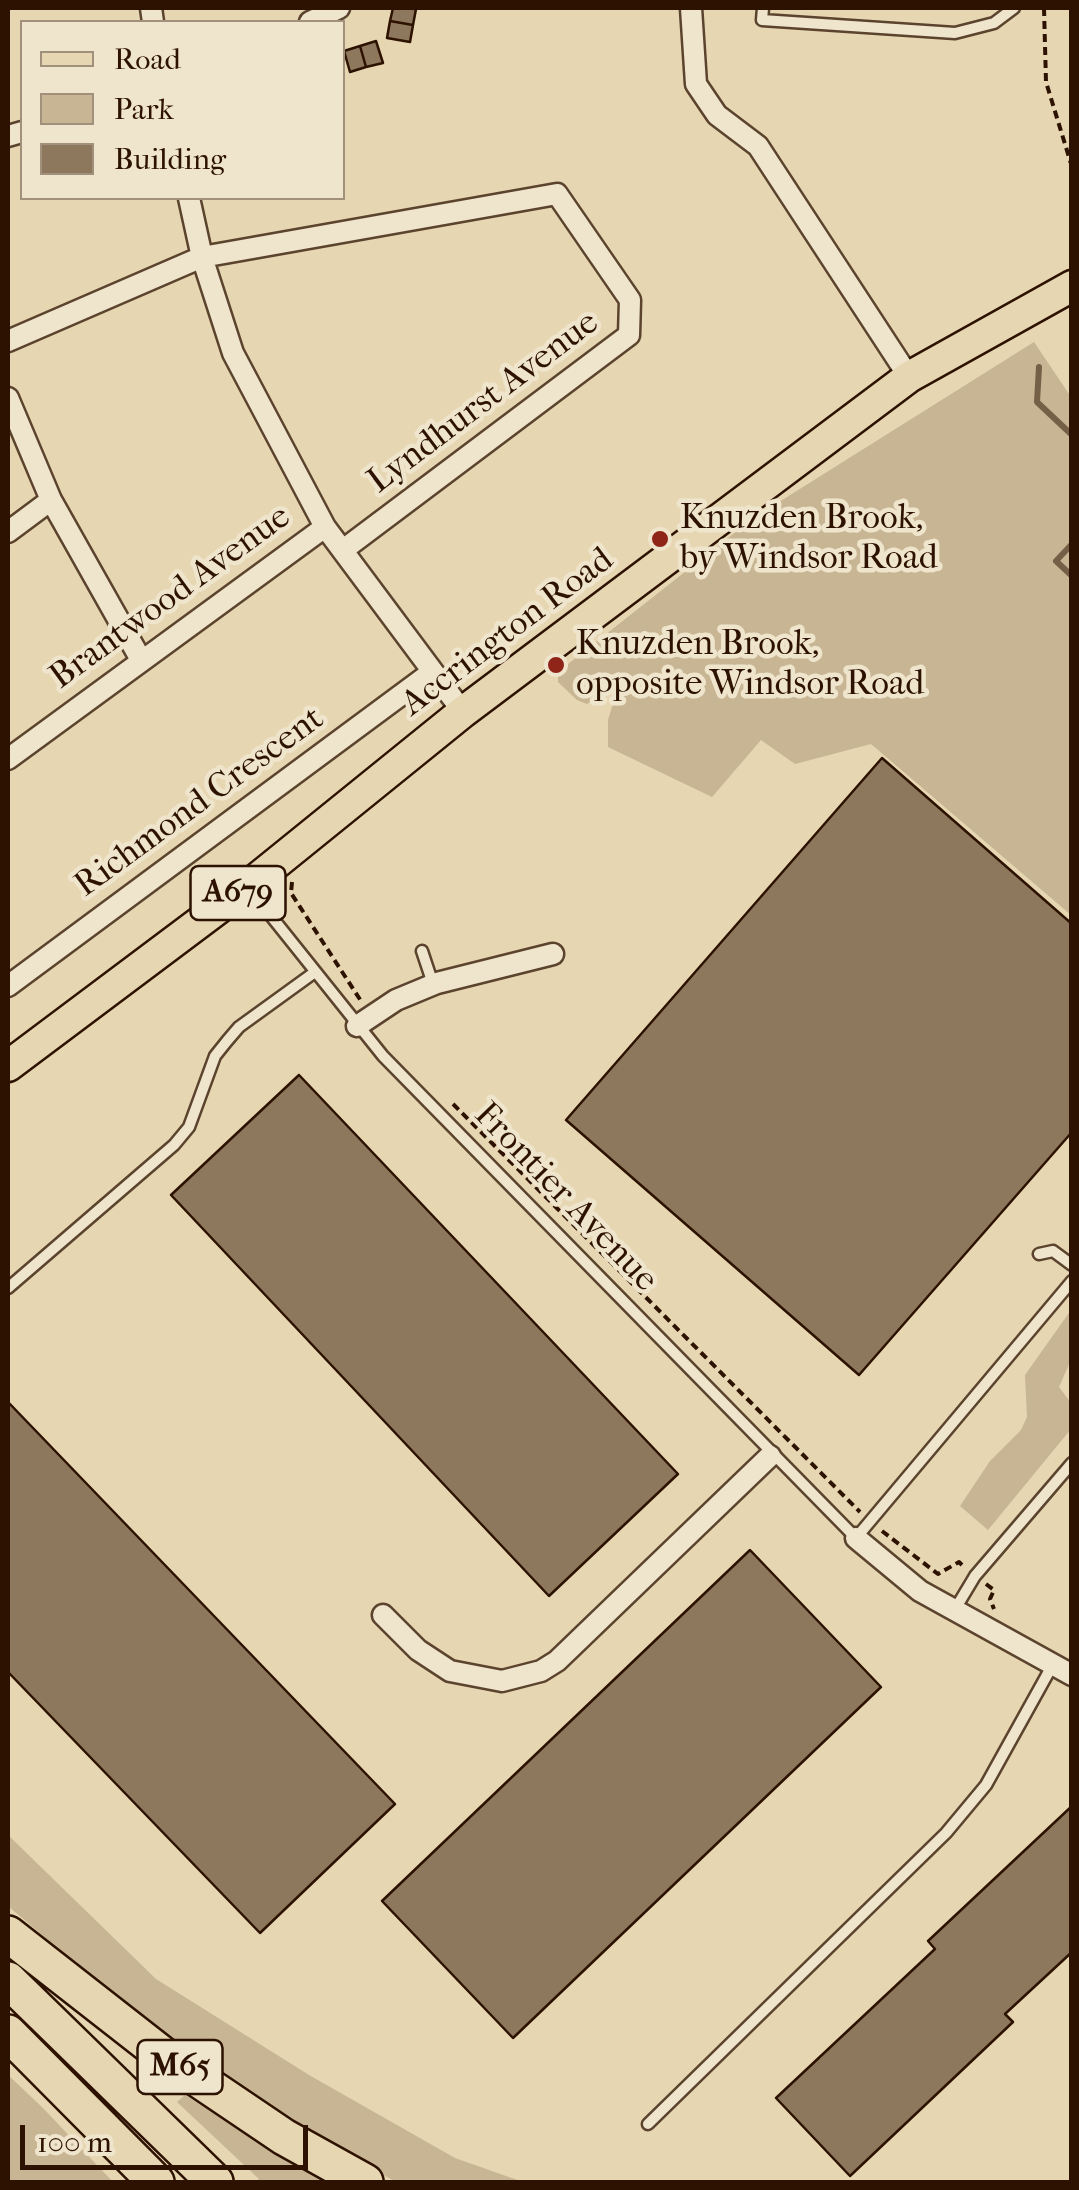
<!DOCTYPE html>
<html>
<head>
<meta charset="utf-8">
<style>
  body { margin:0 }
  #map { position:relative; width:1079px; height:2190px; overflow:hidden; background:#e6d6b1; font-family:"IM FELL French Canon",serif }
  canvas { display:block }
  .frame { position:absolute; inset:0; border:10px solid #2d1201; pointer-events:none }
  .legend { position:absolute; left:20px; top:20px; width:325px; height:180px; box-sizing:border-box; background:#efe4cc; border:2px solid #a1907b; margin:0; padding:12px 18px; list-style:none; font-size:30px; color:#2d1201 }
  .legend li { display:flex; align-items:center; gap:20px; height:50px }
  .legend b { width:50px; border:2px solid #a1907b }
  .scale { position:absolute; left:20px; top:2125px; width:288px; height:45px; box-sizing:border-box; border:5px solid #2d1201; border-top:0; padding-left:12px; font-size:30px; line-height:35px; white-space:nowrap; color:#2d1201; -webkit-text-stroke:8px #efe4cc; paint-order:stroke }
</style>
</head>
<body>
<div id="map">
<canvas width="1079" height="2190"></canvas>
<div class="frame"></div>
<ul class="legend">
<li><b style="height:12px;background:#e6d6b1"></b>Road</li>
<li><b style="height:28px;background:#c7b593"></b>Park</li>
<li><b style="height:28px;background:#8d785d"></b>Building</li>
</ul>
<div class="scale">100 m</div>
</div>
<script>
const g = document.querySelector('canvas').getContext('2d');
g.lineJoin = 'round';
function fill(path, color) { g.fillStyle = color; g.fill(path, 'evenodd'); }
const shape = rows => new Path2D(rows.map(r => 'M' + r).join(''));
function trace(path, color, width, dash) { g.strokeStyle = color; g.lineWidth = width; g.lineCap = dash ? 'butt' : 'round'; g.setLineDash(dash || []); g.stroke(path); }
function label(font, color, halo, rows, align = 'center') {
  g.font = font + ' "IM FELL French Canon",serif'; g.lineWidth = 9; g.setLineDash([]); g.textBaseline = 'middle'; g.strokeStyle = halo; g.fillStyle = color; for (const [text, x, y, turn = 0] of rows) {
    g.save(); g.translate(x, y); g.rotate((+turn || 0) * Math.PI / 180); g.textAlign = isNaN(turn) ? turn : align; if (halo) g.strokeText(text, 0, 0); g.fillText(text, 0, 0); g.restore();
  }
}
const green = shape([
  [1034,342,1071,397,1071,915,871,744,795,764,761,740,712,797,608,747,608,720,615,697,608,691,587,704,577,700,558,682,558,672,752,519],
  [1071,1310,1071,1360,1059,1387,1071,1403,1071,1429,988,1530,960,1506,990,1461,1021,1430,1027,1417,1025,1375],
  [8,1835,156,1979,309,2075,455,2158,523,2182,396,2182,300,2128,207,2067,129,2009,8,1906],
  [8,2075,43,2108,113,2182,8,2182],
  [185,2095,282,2156,328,2182,256,2182,259,2179,177,2102]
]);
const stream = shape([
  [1039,367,1037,402,1072,435],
  [1072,544,1056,561,1072,576]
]);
const building = shape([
  [393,8,416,9,413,25,390,21,393,8],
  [390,21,413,25,410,42,387,38,390,21],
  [376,41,383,63,366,67,360,46,376,41],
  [360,46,366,67,350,72,344,51,360,46],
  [882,758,1072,924,1072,1132,859,1375,566,1120,882,758],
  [299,1075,678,1474,549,1596,171,1195,299,1075],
  [8,1402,395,1804,260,1933,8,1672,8,1402],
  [750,1550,881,1687,513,2038,382,1901,750,1550],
  [1072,1806,1072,1952,1005,2014,1013,2022,850,2176,776,2098,935,1949,928,1941,1072,1806]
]);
const path = shape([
  [1044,8,1046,82,1072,167],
  [292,882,291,893,361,1001],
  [453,1104,860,1512],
  [882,1531,938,1574,959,1562,963,1566],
  [986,1584,994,1590,990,1599,994,1609]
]);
const service = shape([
  [763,8,762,20,955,33,994,23,1014,8],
  [251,891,383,1056,856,1538,1072,1281],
  [422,951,433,984],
  [1039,1254,1053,1251,1072,1265],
  [8,1288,174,1145,189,1127,215,1056,227,1041,239,1027,315,972],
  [954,1611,975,1576,1072,1463],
  [648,2124,946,1833,986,1785,1052,1666]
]);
const minor = shape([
  [151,8,153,22],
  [691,8,696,84,717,115,758,146,909,377],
  [310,22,339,8],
  [8,136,22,132],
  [189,198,202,257,233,353,325,527,463,712],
  [8,341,202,257,557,194,630,300,629,335,343,550],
  [8,398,51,500,140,658],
  [8,532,51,500],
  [8,759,325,527],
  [8,986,432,672],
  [357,1026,396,1000,437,983,553,954],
  [856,1538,920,1591,1072,1675],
  [383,1615,418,1650,450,1671,502,1681,541,1671,557,1661,770,1456]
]);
const primary = shape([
  [8,1066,248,886,463,712,909,377,1072,286]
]);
const motorway = shape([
  [8,1934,164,2056,284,2137,365,2182],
  [8,1980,215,2182],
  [8,2033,156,2182]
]);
const markers = [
  [660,539,10,"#8f2418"],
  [556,665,10,"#8f2418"]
];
const shields = [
  [238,893,95],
  [180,2067,85]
];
const shieldNames = [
  ["A679",238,893],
  ["M65",180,2067]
];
const streetNames = [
  ["Lyndhurst Avenue",484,403,-37],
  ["Brantwood Avenue",171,598,-36],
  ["Accrington Road",508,633,-37],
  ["Richmond Crescent",200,803,-36],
  ["Frontier Avenue",565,1198,46]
];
const poiNames = [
  ["Knuzden Brook,",680,519],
  ["by Windsor Road",680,559],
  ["Knuzden Brook,",576,645],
  ["opposite Windsor Road",576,685]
];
fill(green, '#c7b593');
trace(stream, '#765f47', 6);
fill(building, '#8d785d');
trace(building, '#2d1201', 2.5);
trace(service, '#5b432d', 15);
trace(minor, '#5b432d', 25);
trace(primary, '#2d1201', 35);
trace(motorway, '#2d1201', 40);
trace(path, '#2d1201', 4, [8, 5]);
trace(service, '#efe4cc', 10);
trace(minor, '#efe4cc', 20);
trace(primary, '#e6d6b1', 30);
trace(motorway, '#e6d6b1', 35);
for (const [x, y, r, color] of markers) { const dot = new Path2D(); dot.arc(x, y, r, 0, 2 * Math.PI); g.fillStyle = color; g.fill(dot); trace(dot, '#efe4cc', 4); }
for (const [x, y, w] of shields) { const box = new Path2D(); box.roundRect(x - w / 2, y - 27, w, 54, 8); g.fillStyle = '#efe4cc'; g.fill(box); trace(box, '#2d1201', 2.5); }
label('bold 32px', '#2d1201', null, shieldNames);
label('35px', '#2d1201', '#efe4cc', streetNames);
label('35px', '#2d1201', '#efe4cc', poiNames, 'left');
</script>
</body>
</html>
